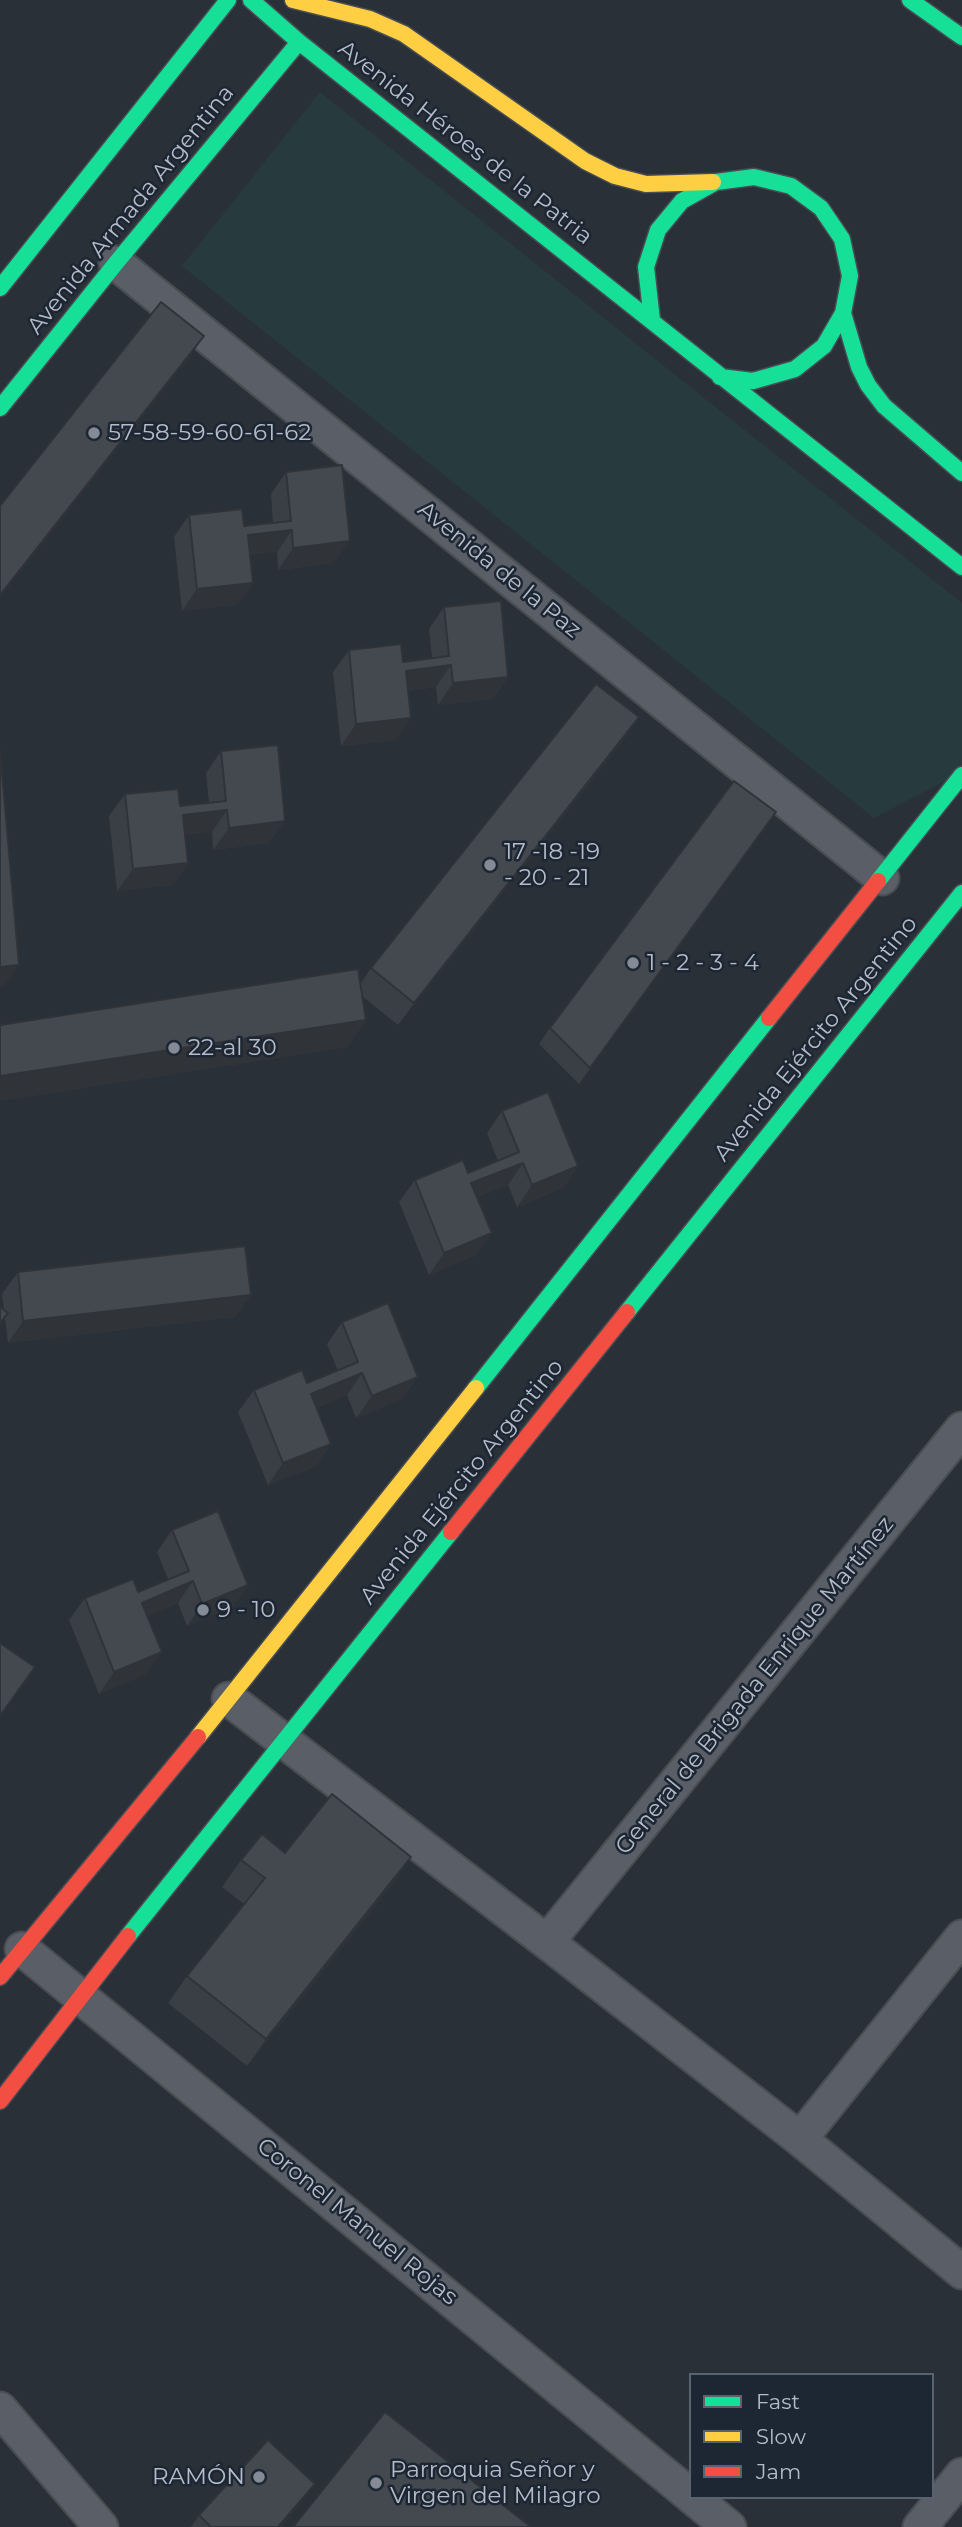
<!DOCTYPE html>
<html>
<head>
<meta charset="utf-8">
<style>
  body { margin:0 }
  #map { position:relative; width:962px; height:2527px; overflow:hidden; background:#2a3038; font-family:Montserrat,sans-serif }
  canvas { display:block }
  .legend { position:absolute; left:689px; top:2373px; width:245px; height:126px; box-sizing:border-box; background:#1d2633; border:2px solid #59626f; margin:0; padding:9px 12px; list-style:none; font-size:21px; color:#b4bcc9 }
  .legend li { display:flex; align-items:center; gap:14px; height:35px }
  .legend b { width:35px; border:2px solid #59626f }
</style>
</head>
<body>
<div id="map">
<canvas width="962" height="2527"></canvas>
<ul class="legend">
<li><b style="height:9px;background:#16e098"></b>Fast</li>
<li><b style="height:9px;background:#ffcf43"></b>Slow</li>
<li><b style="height:9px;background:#f24e42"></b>Jam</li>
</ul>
</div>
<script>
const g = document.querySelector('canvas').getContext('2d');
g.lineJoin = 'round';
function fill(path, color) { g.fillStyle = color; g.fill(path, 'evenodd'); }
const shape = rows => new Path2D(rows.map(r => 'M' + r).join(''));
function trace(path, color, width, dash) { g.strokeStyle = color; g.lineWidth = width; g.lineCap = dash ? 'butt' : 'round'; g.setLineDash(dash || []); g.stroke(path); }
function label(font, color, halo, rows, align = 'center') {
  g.font = font + ' Montserrat,sans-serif'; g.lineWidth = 5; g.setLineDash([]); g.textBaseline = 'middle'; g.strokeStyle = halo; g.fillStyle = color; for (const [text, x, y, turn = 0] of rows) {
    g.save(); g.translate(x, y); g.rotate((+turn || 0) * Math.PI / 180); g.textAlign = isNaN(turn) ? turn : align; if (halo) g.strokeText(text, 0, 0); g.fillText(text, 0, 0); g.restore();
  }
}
const green = shape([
  [320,92,962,603,962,772,874,818,182,266]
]);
const street = shape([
  [116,263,882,878],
  [229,1699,547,1942,800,2139,962,2272],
  [547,1942,962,1429],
  [22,1949,691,2496],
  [800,2139,962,1937],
  [0,2409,101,2527],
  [692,2497,729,2527],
  [920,2527,962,2475]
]);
const fast = shape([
  [251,0,299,42,962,567],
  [910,0,962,37],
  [0,288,228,0],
  [843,313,859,367,868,385,884,406,962,473],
  [652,320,646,267,658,230,682,201,716,182,754,177,791,186,821,208,842,239,850,276,843,313,824,346,795,369,753,381,720,377],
  [0,408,116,263,299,42],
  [878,881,962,775],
  [627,1312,962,893],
  [476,1388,769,1018],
  [128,1936,451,1532]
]);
const slow = shape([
  [293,0,370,19,404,34,585,161,615,176,646,184,713,182],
  [198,1737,476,1388]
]);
const jam = shape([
  [769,1018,878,881],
  [451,1532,627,1312],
  [0,1977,198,1737],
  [0,2101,128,1936]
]);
const wall = shape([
  [286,472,334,563,278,570,277,552,250,555,253,583,237,605,182,611,174,537,189,515,244,526,273,523,271,494],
  [444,607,508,677,493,699,438,705,436,687,408,691,396,740,341,746,333,672,349,650,403,662,432,658,429,629],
  [639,718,624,739,398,1025,362,996,366,1020,347,1047,0,1101,0,1025,361,983,371,968],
  [221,751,270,843,213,850,212,832,185,835,188,863,173,885,117,891,109,816,125,794,180,806,209,803,206,773],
  [776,812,579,1084,539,1044,550,1028],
  [502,1111,578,1166,563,1188,517,1207,508,1185,477,1197,476,1255,429,1275,399,1202,415,1180,468,1173,498,1161,487,1133],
  [18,1272,251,1295,235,1317,8,1343,2,1294],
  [342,1322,418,1377,402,1399,356,1418,347,1395,316,1408,331,1444,316,1466,268,1485,238,1412,254,1390,307,1383,338,1371,327,1344],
  [172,1530,248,1585,233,1607,187,1626,178,1603,147,1616,146,1674,99,1694,69,1620,85,1598,138,1592,168,1579,157,1552],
  [285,1853,411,1857,392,1885,247,2066,168,2003,187,1976,244,1904,222,1887,241,1860],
  [304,2499,281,2527,191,2527,199,2515]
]);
const shadedWall = shape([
  [204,336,189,358,0,598,0,595],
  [292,530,277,552,232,557,248,535],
  [350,541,334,563,278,570,293,548],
  [253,583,237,605,182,611,197,589],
  [451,665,436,687,391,693,406,671],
  [508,677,493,699,438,705,453,683],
  [639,717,624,739,398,1025,414,1003],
  [411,718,396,740,341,746,356,724],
  [227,810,212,832,168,837,183,815],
  [285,821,270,843,213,850,229,828],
  [188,863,173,885,117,891,133,869],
  [19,965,4,987,0,987,0,967],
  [366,1020,347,1047,0,1101,0,1076],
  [523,1163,508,1185,456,1205,471,1183],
  [578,1166,563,1188,517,1207,532,1185],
  [492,1233,476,1255,429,1275,444,1253],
  [251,1295,235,1317,8,1343,23,1321],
  [362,1373,347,1395,296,1416,311,1394],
  [418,1377,402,1399,356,1418,372,1396],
  [331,1444,316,1466,268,1485,283,1463],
  [193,1581,178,1603,126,1625,142,1603],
  [248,1585,233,1607,187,1626,202,1604],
  [162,1652,146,1674,99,1694,114,1672],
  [411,1857,392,1885,247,2066,266,2039],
  [315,2484,304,2499,281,2527,278,2527]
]);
const building = shape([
  [161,302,204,336,0,595,0,506,161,302],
  [342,465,350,541,293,548,292,530,248,535,253,583,197,589,189,515,242,509,244,526,291,521,286,472,342,465],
  [501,601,508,677,453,683,451,665,406,671,411,718,356,724,349,650,401,644,403,662,449,656,444,607,501,601],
  [596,684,639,717,414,1003,371,968,596,684],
  [278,745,285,821,229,828,227,810,183,815,188,863,133,869,125,794,178,789,180,806,226,801,221,751,278,745],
  [0,750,19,965,0,967,0,750],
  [734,781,776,812,590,1068,550,1028,734,781],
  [358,969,366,1020,0,1076,0,1025,358,969],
  [548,1092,578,1166,532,1185,523,1163,471,1183,492,1233,444,1253,415,1180,463,1160,468,1173,519,1152,502,1111,548,1092],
  [245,1246,251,1295,23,1321,18,1272,245,1246],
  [388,1303,418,1377,372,1396,362,1373,311,1394,331,1444,283,1463,254,1390,302,1370,307,1383,358,1362,342,1322,388,1303],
  [0,1307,8,1313,0,1323,0,1307],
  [218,1511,248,1585,202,1604,193,1581,142,1603,162,1652,114,1672,85,1598,133,1579,138,1592,189,1571,172,1530,218,1511],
  [0,1643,35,1667,0,1716,0,1643],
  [332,1794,411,1857,266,2039,187,1976,265,1878,241,1860,262,1834,285,1853,332,1794],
  [385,2412,531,2527,293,2527,385,2412],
  [268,2440,315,2484,278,2527,211,2527,199,2515,268,2440]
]);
const markers = [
  [94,433,7,"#848b96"],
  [490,865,7,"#848b96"],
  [633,963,7,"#848b96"],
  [174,1048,7,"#848b96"],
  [203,1610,7,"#848b96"],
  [259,2477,7,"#848b96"],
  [376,2483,7,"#848b96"]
];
const streetNames = [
  ["Avenida Héroes de la Patria",465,143,38],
  ["Avenida Armada Argentina",131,210,-51],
  ["Avenida de la Paz",499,570,39],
  ["Avenida Ejército Argentino",816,1039,-51],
  ["Avenida Ejército Argentino",462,1482,-51],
  ["General de Brigada Enrique Martínez",755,1686,-51],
  ["Coronel Manuel Rojas",357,2222,39]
];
const poiNames = [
  ["57-58-59-60-61-62",108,433],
  ["17 -18 -19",504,852],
  ["- 20 - 21",504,878],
  ["1 - 2 - 3 - 4",647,963],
  ["22-al 30",188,1048],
  ["9 - 10",217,1610],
  ["Parroquia Señor y",390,2470],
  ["Virgen del Milagro",390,2496],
  ["RAMÓN",245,2477,"right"]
];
fill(green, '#273a3e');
trace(street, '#484c53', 37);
trace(fast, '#484c53', 19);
trace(slow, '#484c53', 19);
trace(jam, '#484c53', 19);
trace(street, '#5a5e66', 33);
trace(fast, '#16e098', 16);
trace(slow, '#ffcf43', 16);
trace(jam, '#f24e42', 16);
fill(wall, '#3a3f45');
fill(shadedWall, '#303338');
fill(building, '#444950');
trace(building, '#303338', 2);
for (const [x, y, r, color] of markers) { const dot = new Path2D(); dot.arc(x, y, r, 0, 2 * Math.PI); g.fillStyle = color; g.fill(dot); trace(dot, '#1d2633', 2.5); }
label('23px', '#b4bcc9', '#1d2633', streetNames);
label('23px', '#b4bcc9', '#1d2633', poiNames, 'left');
</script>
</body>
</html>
